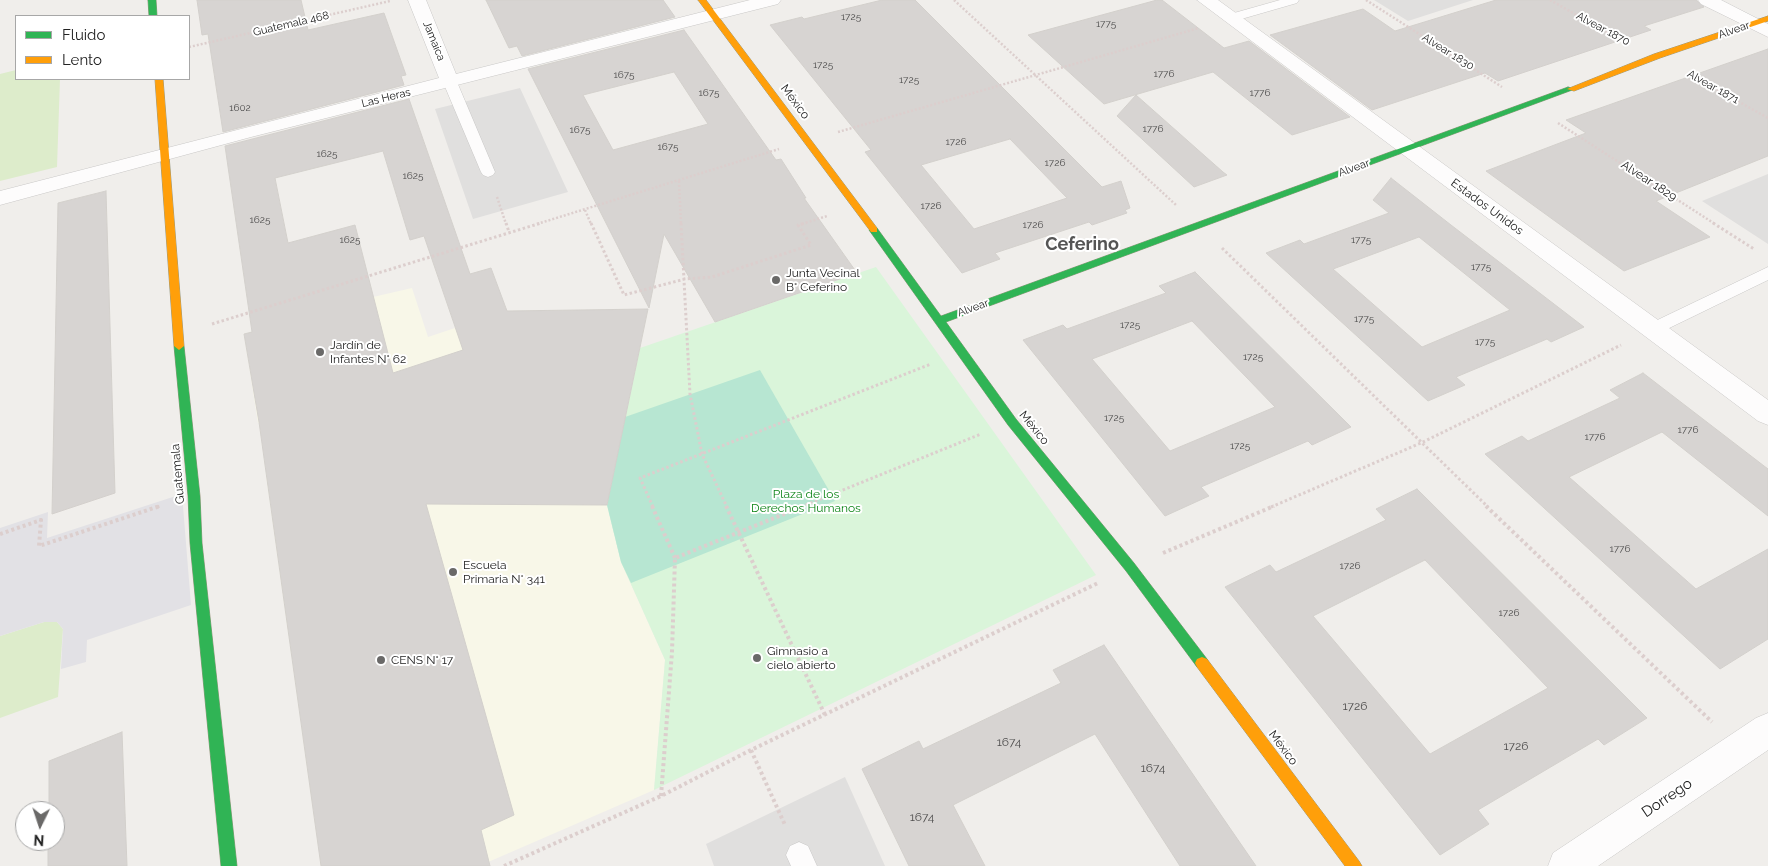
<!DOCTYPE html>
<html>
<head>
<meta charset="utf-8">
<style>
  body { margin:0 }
  #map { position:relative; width:1768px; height:866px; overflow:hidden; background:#f0eeeb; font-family:Raleway,sans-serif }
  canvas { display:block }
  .legend { position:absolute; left:15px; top:15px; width:175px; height:65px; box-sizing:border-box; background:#fff; border:1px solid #a7a7a7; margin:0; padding:6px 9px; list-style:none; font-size:15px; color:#222 }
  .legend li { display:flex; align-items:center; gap:10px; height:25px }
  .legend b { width:25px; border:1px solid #a7a7a7 }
  .north { position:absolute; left:15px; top:801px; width:50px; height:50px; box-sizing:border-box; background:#fff; border:1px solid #a7a7a7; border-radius:50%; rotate:184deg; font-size:14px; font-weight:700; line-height:20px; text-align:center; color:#222 }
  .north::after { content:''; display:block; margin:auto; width:18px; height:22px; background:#6a6968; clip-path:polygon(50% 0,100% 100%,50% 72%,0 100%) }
</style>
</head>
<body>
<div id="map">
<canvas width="1768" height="866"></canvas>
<ul class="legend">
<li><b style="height:6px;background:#30b455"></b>Fluido</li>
<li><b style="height:6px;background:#ff9f0a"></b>Lento</li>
</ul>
<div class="north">N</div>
</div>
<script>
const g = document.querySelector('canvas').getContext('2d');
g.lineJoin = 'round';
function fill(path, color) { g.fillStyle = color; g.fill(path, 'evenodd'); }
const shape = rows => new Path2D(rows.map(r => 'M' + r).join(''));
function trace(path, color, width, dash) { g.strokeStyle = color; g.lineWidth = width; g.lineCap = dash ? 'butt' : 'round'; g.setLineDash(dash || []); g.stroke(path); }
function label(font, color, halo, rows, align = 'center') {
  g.font = font + ' Raleway,sans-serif'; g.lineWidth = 4; g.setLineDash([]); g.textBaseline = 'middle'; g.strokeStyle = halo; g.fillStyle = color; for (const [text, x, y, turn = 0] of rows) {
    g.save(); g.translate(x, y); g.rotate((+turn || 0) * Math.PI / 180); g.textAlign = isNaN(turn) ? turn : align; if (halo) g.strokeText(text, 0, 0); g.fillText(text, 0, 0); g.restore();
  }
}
const education = shape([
  [412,288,428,337,506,311,648,309,607,505,621,562,665,660,654,790,479,866,321,866,266,475,276,417,258,423,244,334,373,297]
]);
const grass = shape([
  [16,70,16,79,60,79,57,167,0,181,0,74],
  [44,622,57,622,63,629,58,697,0,718,0,636]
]);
const park = shape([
  [876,267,1096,575,654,790,665,660,621,562,607,505,640,348]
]);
const pitch = shape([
  [760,370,835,501,631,583,621,562,607,505,625,417]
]);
const parking = shape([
  [1374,0,1473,0,1408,21],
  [520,88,568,192,473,219,435,109],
  [1768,174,1768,244,1702,201],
  [845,777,885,866,714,866,706,844]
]);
const plaza = shape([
  [182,494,191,605,87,640,86,662,61,669,63,629,57,622,44,622,0,636,0,528,48,512,47,538]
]);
const building = shape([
  [197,0,301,0,308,30,384,13,406,75,401,76,404,85,223,132,208,34,202,35,197,0],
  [486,0,663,0,675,17,522,56,517,46,509,48,486,0],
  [882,0,915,0,1102,187,1121,181,1130,208,1125,210,1127,213,1092,225,1089,222,995,253,1000,259,962,273,865,152,871,150,770,25,802,17,804,19,882,0],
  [1010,139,1067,198,974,229,921,165,1010,139],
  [1157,0,1162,0,1224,48,1249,41,1350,117,1292,135,1213,72,1104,104,1028,35,1157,0],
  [1496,0,1696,0,1704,7,1644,26,1651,30,1498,81,1485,73,1372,110,1270,35,1363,9,1395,31,1496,0],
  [684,30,776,160,781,159,806,198,804,198,857,273,715,322,664,234,649,308,528,69,684,30],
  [674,72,708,124,613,150,583,95,674,72],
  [1768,49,1768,156,1656,201,1710,237,1624,271,1486,171,1586,133,1566,120,1768,49],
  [1136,95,1223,172,1227,175,1194,187,1117,116,1136,95],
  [409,99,470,274,491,268,507,311,648,309,607,505,426,504,514,815,481,830,490,866,321,866,259,422,244,334,252,332,225,146,409,99],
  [383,151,410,240,424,236,463,350,393,373,355,225,288,243,275,178,383,151],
  [1391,178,1451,225,1584,327,1551,342,1547,339,1456,377,1465,385,1428,401,1266,253,1300,240,1304,244,1389,213,1373,200,1391,178],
  [1419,237,1510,310,1422,347,1333,269,1419,237],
  [106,191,115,493,52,514,58,203,106,191],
  [1195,272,1351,427,1312,445,1308,441,1201,487,1209,496,1165,516,1023,340,1063,325,1067,329,1166,293,1159,286,1195,272],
  [1192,321,1275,407,1170,451,1092,359,1192,321],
  [1643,373,1768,469,1768,516,1662,432,1569,477,1696,589,1768,549,1768,639,1720,669,1485,454,1522,436,1528,441,1620,398,1610,390,1643,373],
  [1417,489,1647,718,1604,745,1598,739,1478,810,1489,824,1440,855,1225,587,1270,565,1276,572,1386,520,1376,509,1417,489],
  [1425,560,1548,688,1430,754,1313,616,1425,560],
  [1104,645,1256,866,1180,866,1095,734,953,805,985,866,909,866,862,769,919,741,923,749,1061,683,1053,670,1104,645],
  [122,732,127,866,48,866,48,841,55,841,55,811,49,811,49,761,122,732]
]);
const pathFar2 = shape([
  [954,0,1176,205],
  [1366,0,1502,87],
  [1550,0,1621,40],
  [189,47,390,1],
  [1689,74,1768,118],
  [1558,123,1715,224],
  [838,132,1199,28],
  [679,181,681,224],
  [497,197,506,224],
  [585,210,591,224],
  [537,224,779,149],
  [802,224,827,216]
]);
const pathFar1 = shape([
  [506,223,509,232],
  [591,223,624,295,685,279,712,277,811,245,798,225,806,223],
  [681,223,690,394,702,454,727,507],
  [1713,223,1754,249],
  [1222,248,1488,507],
  [212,324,541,223],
  [157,507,160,506],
  [653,507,640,478,931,364],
  [801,507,981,434],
  [1271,507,1421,443,1621,345]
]);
const path = shape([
  [652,506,675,558],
  [726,506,825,715],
  [1486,506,1712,722],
  [0,534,41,520,39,546,160,506],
  [1163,553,1274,506],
  [751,750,785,825],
  [661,796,672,652,675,558,804,506],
  [504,866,661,796,751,750,1098,583]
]);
const lane = shape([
  [1280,0,1299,0,1297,3,1231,22,1225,18,1227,15,1280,0],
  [450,78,457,82,495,172,493,175,488,177,483,175,481,172,443,82,450,78],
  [1768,267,1768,280,1659,333,1653,335,1647,333,1644,329,1647,325,1768,267],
  [799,842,808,846,817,866,791,866,786,855,790,846,799,842]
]);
const street = shape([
  [408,0,426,0,456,74,750,0,781,0,778,4,251,137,0,205,0,191,439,78,408,0],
  [1197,0,1218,0,1768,400,1768,425,1758,421,1197,0],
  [1698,0,1721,0,1768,24,1768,37,1701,4,1698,0],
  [1768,713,1768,750,1598,866,1548,866,1553,853,1756,718,1768,713]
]);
const fast = shape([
  [148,0,156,0,157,16,149,16,148,0],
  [1568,87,1575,89,946,322,1016,419,1134,563,1207,659,1209,663,1207,667,1202,669,1197,667,1126,571,1008,425,869,230,874,227,877,228,941,316,1568,87],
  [179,342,184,346,200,496,202,543,237,866,221,866,190,543,188,496,174,346,179,342]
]);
const slow = shape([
  [698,0,706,0,877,228,877,232,871,232,698,0],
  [1768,16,1768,21,1660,58,1574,91,1567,89,1654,54,1768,16],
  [155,79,163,79,184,346,179,350,174,346,155,79],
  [1202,657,1207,659,1359,861,1362,866,1345,866,1197,667,1195,663,1197,659,1202,657]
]);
const markers = [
  [776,280,5,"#6a6968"],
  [320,352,5,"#6a6968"],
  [453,572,5,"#6a6968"],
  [757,658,5,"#6a6968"],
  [381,660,5,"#6a6968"]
];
const numberNames = [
  ["1725",851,17],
  ["1775",1106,24],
  ["1725",823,65],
  ["1776",1164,74],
  ["1675",624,75],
  ["1725",909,80],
  ["1675",709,93],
  ["1776",1260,93],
  ["1602",240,108],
  ["1776",1153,129],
  ["1675",580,130],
  ["1726",956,142],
  ["1675",668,147],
  ["1625",327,154],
  ["1726",1055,163],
  ["1625",413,176],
  ["1726",931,206],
  ["1625",260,220],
  ["1726",1033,225],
  ["1625",350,240],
  ["1775",1361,240],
  ["1775",1481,267],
  ["1775",1364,319],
  ["1725",1130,325],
  ["1775",1485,342],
  ["1725",1253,357],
  ["1725",1114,418],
  ["1776",1688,430],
  ["1776",1595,437],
  ["1725",1240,446],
  ["1776",1620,549],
  ["1726",1350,566],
  ["1726",1509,613]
];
const farStreetnames = [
  ["Guatemala 468",291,24,-13],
  ["Alvear 1870",1603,29,28],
  ["Alvear",1734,30,-19],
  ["Jamaica",434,41,68],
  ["Alvear 1830",1448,52,32],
  ["Alvear 1871",1713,87,29],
  ["Las Heras",386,98,-14],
  ["Alvear",1354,168,-20],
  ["Alvear",973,308,-20]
];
const streetNames = [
  ["México",795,102,53],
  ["Alvear 1829",1649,181,33],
  ["Estados Unidos",1487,207,36],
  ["México",1034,428,51],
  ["Guatemala",178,474,-95],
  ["México",1283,748,53]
];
const poiNames = [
  ["Junta Vecinal",786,273],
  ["B° Ceferino",786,287],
  ["Jardín de",330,345],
  ["Infantes N° 62",330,359],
  ["Escuela",463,565],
  ["Primaria N° 341",463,579],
  ["Gimnasio a",767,651],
  ["cielo abierto",767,665],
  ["CENS N° 17",391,660]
];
const parkNames = [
  ["Plaza de los",806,494],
  ["Derechos Humanos",806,508]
];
const nearNumbernames = [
  ["1726",1355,706],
  ["1674",1009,742],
  ["1726",1516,746],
  ["1674",1153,768],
  ["1674",922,817]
];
const nearStreetnames = [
  ["Dorrego",1667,798,-34]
];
const districtNames = [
  ["Ceferino",1082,245]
];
fill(education, '#f8f7e8');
fill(grass, '#ddeccb');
fill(park, '#daf5da');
fill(pitch, '#b7e6d2');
fill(parking, '#e0dfde');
fill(plaza, '#e2e1e5');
fill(building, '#d7d4d2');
trace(building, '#d3d0cc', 1);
trace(lane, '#c9c8c7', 1);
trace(street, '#c9c8c7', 1);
trace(fast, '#999a82', 1);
trace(slow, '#999a82', 1);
trace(pathFar2, '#dccecd', 2.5, [2, 2]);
trace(pathFar1, '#dccecd', 3, [2.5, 2.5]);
trace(path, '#dccecd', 4, [3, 3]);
fill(lane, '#fdfcfc');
fill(street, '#fdfcfc');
fill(fast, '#30b455');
fill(slow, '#ff9f0a');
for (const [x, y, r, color] of markers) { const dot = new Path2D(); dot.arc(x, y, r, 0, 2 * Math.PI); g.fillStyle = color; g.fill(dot); trace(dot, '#fff', 2); }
label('10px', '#4f4e4e', null, numberNames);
label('11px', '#222', '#fff', farStreetnames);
label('12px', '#222', '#fff', streetNames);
label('12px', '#222', '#fff', poiNames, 'left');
label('12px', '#0c8416', '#fff', parkNames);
label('12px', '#4f4e4e', null, nearNumbernames);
label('15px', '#222', '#fff', nearStreetnames);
label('bold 18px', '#555', '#fff', districtNames);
</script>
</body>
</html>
